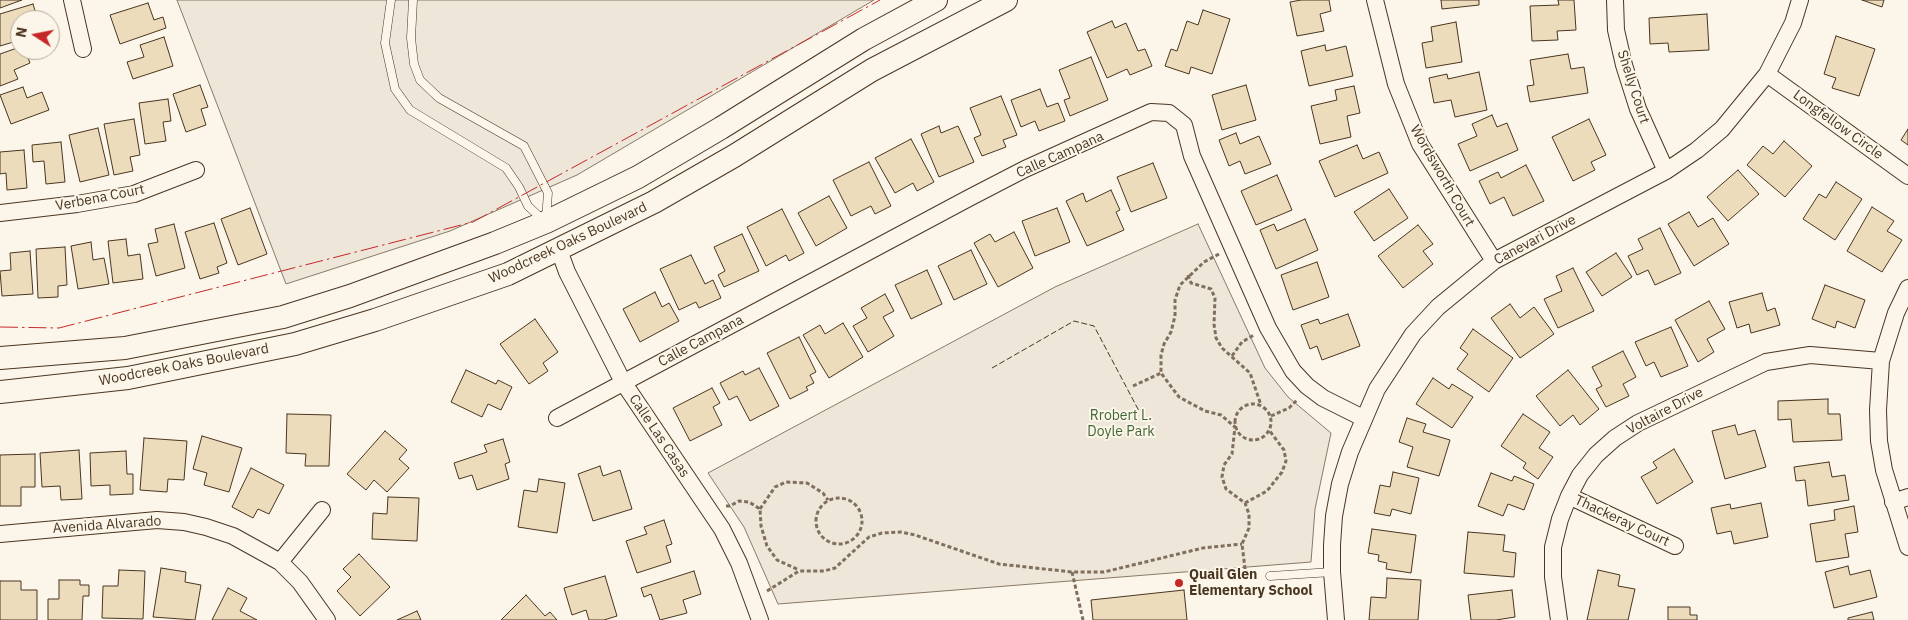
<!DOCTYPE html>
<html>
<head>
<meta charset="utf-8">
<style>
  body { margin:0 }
  #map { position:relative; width:1908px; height:620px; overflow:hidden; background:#fbf6e9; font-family:"IBM Plex Sans",sans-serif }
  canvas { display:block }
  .north { position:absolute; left:10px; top:10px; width:50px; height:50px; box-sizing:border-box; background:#fbf6e9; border:1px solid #b4a999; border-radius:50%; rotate:281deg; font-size:14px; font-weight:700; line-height:20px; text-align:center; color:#4a3520 }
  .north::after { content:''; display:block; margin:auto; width:18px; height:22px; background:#c62828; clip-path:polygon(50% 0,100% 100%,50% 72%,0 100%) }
</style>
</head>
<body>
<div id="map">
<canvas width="1908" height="620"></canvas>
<div class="north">N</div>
</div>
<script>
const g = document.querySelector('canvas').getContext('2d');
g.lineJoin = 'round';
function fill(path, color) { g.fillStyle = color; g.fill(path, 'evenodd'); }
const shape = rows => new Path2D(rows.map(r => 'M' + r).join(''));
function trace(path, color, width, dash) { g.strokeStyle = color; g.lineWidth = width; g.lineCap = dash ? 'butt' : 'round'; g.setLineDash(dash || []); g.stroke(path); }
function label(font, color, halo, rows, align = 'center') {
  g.font = font + ' "IBM Plex Sans",sans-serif'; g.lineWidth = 4; g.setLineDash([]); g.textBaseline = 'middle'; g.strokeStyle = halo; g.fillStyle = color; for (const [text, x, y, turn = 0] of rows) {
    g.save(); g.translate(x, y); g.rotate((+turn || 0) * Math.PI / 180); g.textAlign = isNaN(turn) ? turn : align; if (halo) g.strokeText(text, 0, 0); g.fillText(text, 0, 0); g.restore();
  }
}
const green = shape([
  [177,0,874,0,577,175,450,231,286,284,177,0],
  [1198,224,1265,368,1288,397,1331,433,1315,509,1311,562,778,604,744,527,708,473,1055,287,1198,224]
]);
const building = shape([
  [0,0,22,0,0,8,0,0],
  [1301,0,1329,0,1331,11,1320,14,1324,31,1297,36,1290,2,1301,0],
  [1441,0,1479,0,1479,5,1442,9,1441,0],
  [1558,0,1574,0,1576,30,1557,31,1558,40,1532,41,1530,6,1559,5,1558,0],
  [1862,0,1884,0,1882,7,1862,0],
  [148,3,154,20,163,17,166,28,120,44,110,15,148,3],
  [33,4,38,20,20,20,20,40,0,46,0,14,33,4],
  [1203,10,1230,19,1212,74,1191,67,1189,74,1165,66,1171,49,1177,51,1187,21,1198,25,1203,10],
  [1707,14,1709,50,1669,52,1668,43,1650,44,1649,18,1707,14],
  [1112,21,1115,28,1126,23,1138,51,1145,49,1152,66,1130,75,1127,69,1107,78,1087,32,1112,21],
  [1456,22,1462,62,1426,68,1422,43,1433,41,1431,27,1456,22],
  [1836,36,1875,49,1859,96,1832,88,1836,78,1824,74,1836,36],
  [164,37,173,66,133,79,127,62,144,57,140,45,164,37],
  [1325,45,1326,51,1346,46,1353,76,1309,86,1301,51,1325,45],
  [20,47,20,50,25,50,30,63,14,70,18,79,0,86,0,54,20,47],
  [1568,54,1571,69,1584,67,1588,93,1530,102,1527,86,1534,85,1530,60,1568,54],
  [1091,57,1108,100,1070,116,1064,100,1070,98,1059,70,1091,57],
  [1479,72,1487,110,1455,117,1451,100,1434,103,1429,78,1447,74,1448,79,1479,72],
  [200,85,208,107,201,109,206,125,186,132,173,94,200,85],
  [1246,85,1256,120,1222,130,1212,95,1246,85],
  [1354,86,1360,113,1347,116,1351,137,1320,144,1311,106,1337,100,1335,90,1354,86],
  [23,87,27,98,42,92,49,110,11,124,0,95,23,87],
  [1040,89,1047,107,1058,103,1065,121,1039,131,1035,121,1021,127,1011,100,1040,89],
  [1001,96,1017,135,1003,140,1006,147,982,156,974,138,981,135,970,108,1001,96],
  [168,99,171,121,163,122,166,141,145,144,139,103,168,99],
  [1492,115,1497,127,1507,123,1518,150,1470,171,1458,144,1477,136,1472,124,1492,115],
  [134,119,140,155,130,157,133,171,114,175,104,124,134,119],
  [1589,119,1606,155,1591,162,1595,170,1573,181,1552,137,1589,119],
  [939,126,941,133,958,126,974,162,939,177,921,134,939,126],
  [98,128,109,175,80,182,69,135,98,128],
  [1908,129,1908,145,1901,140,1908,129],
  [1236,133,1240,144,1259,136,1271,164,1245,174,1240,161,1229,166,1219,140,1236,133],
  [911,139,934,182,917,191,913,183,895,193,875,158,911,139],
  [1784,141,1812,166,1785,197,1747,165,1763,146,1773,154,1784,141],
  [61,142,65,182,46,184,44,161,33,162,32,145,61,142],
  [1357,145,1363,159,1379,152,1388,173,1335,197,1319,161,1357,145],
  [24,150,27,188,7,190,6,173,0,174,0,152,24,150],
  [869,162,891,206,875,214,871,206,851,216,833,180,869,162],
  [1153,163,1167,198,1131,212,1117,177,1153,163],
  [1526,165,1544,201,1513,216,1504,197,1490,204,1479,181,1498,172,1501,178,1526,165],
  [1738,170,1759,194,1728,221,1707,197,1738,170],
  [1277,175,1292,210,1256,225,1241,191,1277,175],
  [1836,182,1862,199,1835,240,1803,219,1819,194,1826,198,1836,182],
  [1389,189,1408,218,1374,241,1354,212,1389,189],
  [1111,190,1120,210,1116,212,1124,230,1087,246,1066,201,1083,193,1086,202,1111,190],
  [829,196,847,228,816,246,798,213,829,196],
  [1872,207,1894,221,1887,231,1902,240,1882,272,1847,251,1872,207],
  [250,208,267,254,238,265,221,219,250,208],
  [1057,208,1070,242,1035,256,1022,221,1057,208],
  [782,209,804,253,789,261,786,255,766,266,747,227,782,209],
  [1689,212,1698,227,1713,218,1729,244,1694,266,1668,224,1689,212],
  [1305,219,1318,250,1276,269,1260,230,1274,224,1277,231,1305,219],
  [214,223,227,263,217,267,219,273,200,279,185,232,214,223],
  [174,224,185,268,156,276,148,244,158,242,155,229,174,224],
  [1418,225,1433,244,1423,251,1433,264,1403,288,1378,256,1418,225],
  [1660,228,1681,273,1655,285,1648,270,1637,275,1628,256,1643,249,1638,239,1660,228],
  [1014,232,1033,268,998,287,974,243,990,234,995,242,1014,232],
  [742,234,759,271,724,287,718,275,725,271,714,247,742,234],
  [126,239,128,256,140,254,143,279,113,283,108,241,126,239],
  [91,242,93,260,104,258,109,284,78,289,71,246,91,242],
  [65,247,67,285,58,286,58,297,38,298,36,249,65,247],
  [971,250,987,284,954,300,938,266,971,250],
  [30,251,33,294,2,296,0,271,11,270,10,253,30,251],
  [1616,253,1632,277,1602,296,1586,272,1616,253],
  [691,255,705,284,713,280,721,298,699,308,696,302,679,310,660,269,691,255],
  [1317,262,1329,297,1293,310,1281,275,1317,262],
  [1573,268,1594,311,1558,328,1544,299,1562,291,1556,276,1573,268],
  [927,270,942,304,911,319,895,285,927,270],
  [1825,285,1865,300,1855,328,1837,321,1835,328,1812,319,1825,285],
  [655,292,662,307,669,303,679,321,640,342,623,309,655,292],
  [1762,293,1767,311,1775,308,1780,325,1751,333,1749,324,1737,328,1729,302,1762,293],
  [885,294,894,311,883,317,894,336,868,352,853,326,867,318,861,308,885,294],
  [1709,301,1725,329,1707,339,1714,352,1698,362,1675,320,1709,301],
  [1510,304,1520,318,1534,307,1554,334,1520,358,1491,318,1510,304],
  [1348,314,1360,346,1322,360,1317,346,1310,349,1301,325,1318,319,1320,324,1348,314],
  [535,319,558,352,543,363,548,371,529,384,500,344,535,319],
  [843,323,863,357,829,378,803,335,820,325,825,334,843,323],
  [1671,327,1688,366,1661,377,1654,362,1646,366,1635,342,1671,327],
  [1473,329,1513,358,1489,392,1457,369,1468,354,1460,348,1473,329],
  [799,337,816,372,810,375,814,383,806,387,808,390,790,399,767,353,799,337],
  [1623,351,1636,377,1623,384,1629,396,1606,407,1596,389,1602,386,1592,367,1623,351],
  [759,368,779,406,750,421,737,396,729,400,720,383,743,371,745,375,759,368],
  [466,370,496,384,498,380,512,387,501,410,488,404,482,417,451,402,466,370],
  [1568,370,1599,409,1580,425,1573,415,1560,426,1536,396,1568,370],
  [1433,378,1449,389,1452,384,1473,397,1452,428,1416,404,1433,378],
  [712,388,720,403,713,407,722,425,690,441,673,408,712,388],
  [1828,399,1828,414,1840,414,1842,440,1793,442,1791,419,1778,420,1778,401,1828,399],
  [287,414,331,415,329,466,305,466,306,454,286,453,287,414],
  [1523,414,1550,432,1539,448,1553,457,1538,479,1523,468,1526,463,1501,446,1523,414],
  [1407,418,1426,424,1423,432,1450,440,1439,476,1407,467,1413,447,1399,442,1407,418],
  [1735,425,1738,435,1755,430,1766,467,1725,479,1712,431,1735,425],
  [385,431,407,450,399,459,409,468,387,492,374,480,366,490,347,474,385,431],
  [202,436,242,448,229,492,204,485,207,473,193,469,202,436],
  [144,438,187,441,184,480,168,479,167,492,140,490,144,438],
  [503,439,510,462,505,464,509,479,477,490,472,475,459,479,454,463,487,452,484,445,503,439],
  [1674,449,1693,482,1657,504,1641,477,1657,468,1653,462,1674,449],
  [79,450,82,499,61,500,60,486,42,487,40,453,79,450],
  [126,451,127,474,133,474,133,494,110,495,110,485,91,486,90,453,126,451],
  [35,454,35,487,21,487,21,506,0,506,0,455,35,454],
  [1829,462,1832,477,1845,475,1849,500,1808,506,1805,480,1796,481,1794,467,1829,462],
  [600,466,603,476,620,470,632,509,593,521,578,474,600,466],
  [251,468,284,485,269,514,258,509,253,518,232,507,251,468],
  [1393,472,1419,478,1411,514,1392,509,1390,516,1374,513,1380,485,1390,487,1393,472],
  [1491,473,1512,481,1514,476,1534,484,1524,510,1508,504,1503,516,1478,506,1491,473],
  [539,479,565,483,557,533,518,527,524,490,537,492,539,479],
  [388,497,419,498,417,541,372,539,373,513,387,514,388,497],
  [1761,503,1768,537,1734,544,1731,531,1717,534,1711,508,1730,504,1731,509,1761,503],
  [1854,506,1858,532,1845,534,1849,557,1816,562,1810,524,1835,520,1834,510,1854,506],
  [664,520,672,544,666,546,671,562,637,573,626,541,647,534,644,527,664,520],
  [1372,529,1416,535,1411,573,1386,569,1387,563,1378,561,1379,555,1368,553,1372,529],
  [1468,532,1505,535,1503,551,1516,553,1514,577,1464,573,1468,532],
  [359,554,390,587,360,616,337,591,351,577,343,569,359,554],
  [1848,566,1850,575,1870,570,1877,597,1834,608,1825,572,1848,566],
  [161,568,186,572,185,582,201,585,195,620,153,617,161,568],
  [119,570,145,571,143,619,102,618,103,586,118,586,119,570],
  [1598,570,1620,575,1618,586,1635,589,1628,620,1587,620,1598,570],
  [694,571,701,594,683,600,687,613,660,620,651,594,644,597,641,588,694,571],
  [605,576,617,616,604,620,589,620,586,610,572,615,564,588,605,576],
  [1387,578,1421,580,1418,620,1369,620,1371,597,1386,598,1387,578],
  [59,580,80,580,80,585,89,585,89,596,83,596,82,620,48,620,48,599,59,599,59,580],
  [0,581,21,581,21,590,37,590,37,620,0,620,0,581],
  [228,588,247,598,240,611,257,620,212,620,228,588],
  [1184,590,1187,620,1093,620,1091,600,1184,590],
  [1512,590,1515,617,1496,620,1471,620,1468,595,1512,590],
  [526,595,545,616,550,612,557,620,501,620,526,595],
  [1668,607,1690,607,1690,615,1697,615,1697,620,1668,620,1668,607],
  [417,611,421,620,397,620,417,611],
  [1872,612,1874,620,1848,620,1848,618,1872,612]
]);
const path = shape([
  [1219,254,1204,262,1180,285,1175,300,1175,316,1171,332,1164,344,1161,355,1161,373,1179,397,1205,411,1221,415,1235,427,1232,454,1224,465,1222,477,1226,489,1245,503,1249,514,1249,528,1242,544,1246,577],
  [1188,275,1191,283,1211,289,1215,298,1214,324,1216,338,1222,348,1250,373,1261,405],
  [1232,356,1242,342,1254,335],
  [1133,386,1161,373],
  '1235 422a18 18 0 1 1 36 0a18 18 0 1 1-36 0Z',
  [1271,416,1289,408,1298,399],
  '816 521a23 23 0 1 1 46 0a23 23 0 1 1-46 0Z',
  [1245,503,1267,491,1282,472,1286,461,1284,450,1269,430],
  [726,506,730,506,739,501,749,502,760,509,761,526,767,546,777,560,799,570],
  [760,509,775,487,786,482,807,483,823,493,828,500],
  [1072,572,1083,620],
  [767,591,799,571,824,571,835,568,869,537,882,533,901,532,915,535,999,564,1072,572,1104,572,1203,548,1242,544]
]);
const lane = shape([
  [391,0,385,43,395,89,410,110,506,168,519,187,528,206,543,220],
  [413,0,411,38,414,64,420,80,439,98,524,146,548,193,546,218],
  [1270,576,1332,572]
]);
const street = shape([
  [72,0,83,49],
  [1375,0,1396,84,1420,144,1494,261],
  [1615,0,1616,30,1624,65,1638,109,1666,171],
  [1767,74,1908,176],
  [0,213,77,204,134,194,196,170],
  [559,250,567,272,623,382,722,529,739,563,760,620],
  [1908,288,1896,313,1881,361,1878,410,1879,441,1884,470,1908,547],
  [557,418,969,198,1025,169,1151,112,1169,113,1184,125,1192,156,1268,328,1293,371,1307,386,1323,398,1363,418],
  [1569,496,1675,546],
  [1893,502,1908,497],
  [0,534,157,520,184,522,206,527,233,536,280,562,300,582,327,620],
  [280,562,322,510],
  [1336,620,1332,572,1332,545,1334,516,1340,484,1350,452,1377,389,1413,334,1438,307,1494,261,1666,171,1697,150,1722,129,1767,74,1793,23,1800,0],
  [1559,620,1553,577,1553,547,1560,519,1569,496,1580,475,1596,455,1615,438,1638,423,1766,362,1810,355,1881,361]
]);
const secondary = shape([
  [0,358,125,348,283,317,350,296,495,243,546,222,638,177,721,128,864,39,936,0],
  [0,392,128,378,295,344,375,320,508,274,654,202,734,156,872,70,1006,0]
]);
const fence = shape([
  [992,368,1074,321,1094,326,1139,411]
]);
const power = shape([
  [0,327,59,328,473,222,880,0]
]);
const markers = [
  [1179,583,5,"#c62828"]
];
const streetNames = [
  ["Shelly Court",1633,87,72],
  ["Longfellow Circle",1838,125,36],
  ["Calle Campana",1060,155,-24],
  ["Wordsworth Court",1442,176,60],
  ["Verbena Court",100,198,-11],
  ["Canevari Drive",1535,240,-28],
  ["Woodcreek Oaks Boulevard",568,243,-25],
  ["Calle Campana",701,341,-28],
  ["Woodcreek Oaks Boulevard",184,365,-11],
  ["Voltaire Drive",1665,411,-28],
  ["Calle Las Casas",659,436,56],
  ["Thackeray Court",1622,521,25],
  ["Avenida Alvarado",107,525,-4]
];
const parkNames = [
  ["Rrobert L.",1121,416],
  ["Doyle Park",1121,432]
];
const poiNames = [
  ["Quail Glen",1189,575],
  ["Elementary School",1189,591]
];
fill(green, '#ede6d9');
trace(green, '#887966', 1);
fill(building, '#ecdcbc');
trace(building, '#4a3520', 1);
trace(lane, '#4a3520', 9);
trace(street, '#4a3520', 18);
trace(secondary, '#4a3520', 24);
trace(path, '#7f6f5c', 3, [4, 2.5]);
trace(lane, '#fbf6e9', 8);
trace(street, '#fbf6e9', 16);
trace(secondary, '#fbf6e9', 22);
trace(fence, '#4a3520', 1, [6, 2.5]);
trace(power, '#c62828', 1, [18, 4, 2.5, 4]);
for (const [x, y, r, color] of markers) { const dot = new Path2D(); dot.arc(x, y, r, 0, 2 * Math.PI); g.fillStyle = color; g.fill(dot); trace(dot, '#fbf6e9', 2); }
label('14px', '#4a3520', '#fbf6e9', streetNames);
label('14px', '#436837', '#fbf6e9', parkNames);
label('bold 14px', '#4a3520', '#fbf6e9', poiNames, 'left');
</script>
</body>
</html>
